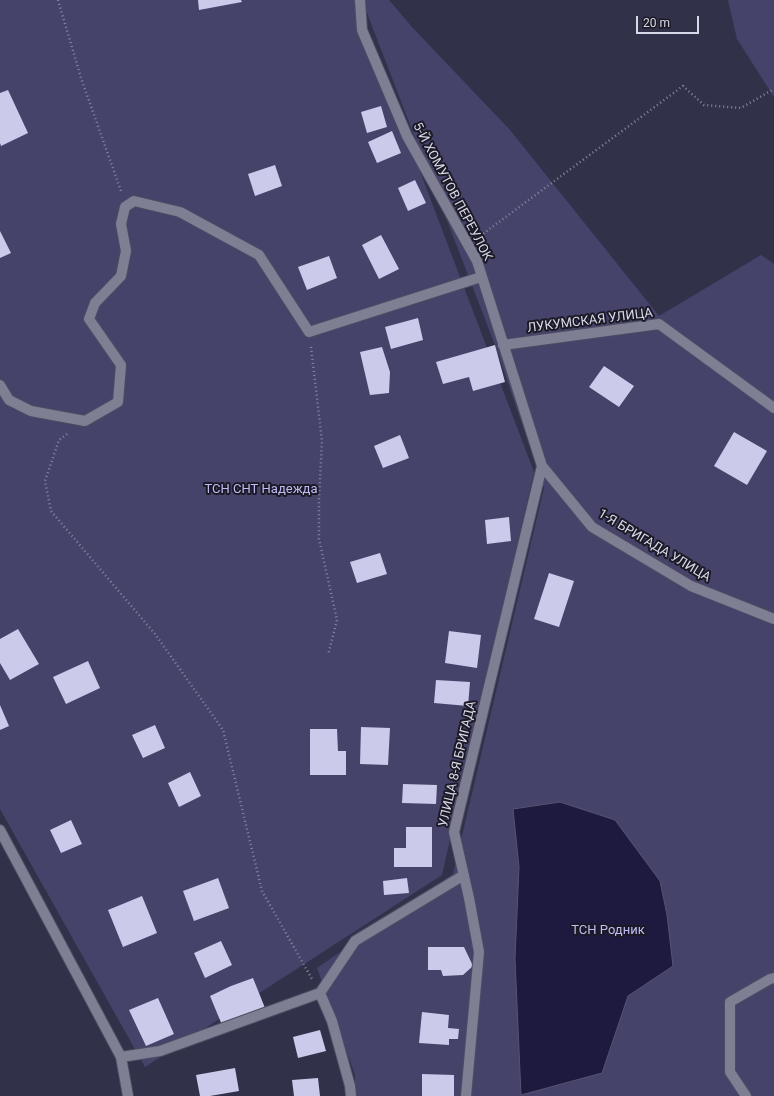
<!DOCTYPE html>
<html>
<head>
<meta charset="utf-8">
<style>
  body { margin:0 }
  #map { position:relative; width:774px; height:1096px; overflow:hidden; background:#32314a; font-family:Roboto,sans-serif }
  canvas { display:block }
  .scale { position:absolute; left:636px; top:16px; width:63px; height:18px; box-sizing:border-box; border:2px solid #d8d8e8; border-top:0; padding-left:5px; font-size:12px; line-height:14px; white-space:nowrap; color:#d8d8e8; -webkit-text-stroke:3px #1b1a26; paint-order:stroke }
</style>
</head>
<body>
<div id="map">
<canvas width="774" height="1096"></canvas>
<div class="scale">20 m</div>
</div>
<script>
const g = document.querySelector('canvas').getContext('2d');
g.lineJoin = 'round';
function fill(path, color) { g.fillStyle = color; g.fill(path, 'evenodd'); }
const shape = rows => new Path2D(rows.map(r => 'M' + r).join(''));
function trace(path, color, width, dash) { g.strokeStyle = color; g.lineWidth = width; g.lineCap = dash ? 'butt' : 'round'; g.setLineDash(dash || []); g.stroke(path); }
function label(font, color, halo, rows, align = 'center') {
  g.font = font + ' Roboto,sans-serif'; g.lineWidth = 4; g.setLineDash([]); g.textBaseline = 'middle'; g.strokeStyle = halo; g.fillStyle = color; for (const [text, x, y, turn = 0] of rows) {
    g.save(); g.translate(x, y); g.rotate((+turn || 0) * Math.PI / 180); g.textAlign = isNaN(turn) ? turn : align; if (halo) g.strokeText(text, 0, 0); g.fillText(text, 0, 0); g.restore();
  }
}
const green = shape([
  [0,0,355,0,534,472,442,875,145,1067,0,809],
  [362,0,389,0,412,27,510,130,659,316,761,255,774,264,774,1096,355,1096,355,1075,317,968,453,874,544,488,495,345],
  [728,0,774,0,774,97,737,39]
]);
const water = shape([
  [560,802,615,820,660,881,667,915,673,966,628,996,602,1073,521,1095,515,959,519,867,513,809,560,802]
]);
const building = shape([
  [198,0,241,0,242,2,199,10],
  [8,90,28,133,1,146,0,143,0,93],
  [381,106,387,127,367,133,361,112],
  [392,131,401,153,377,163,368,142],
  [275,165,282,186,255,196,248,174],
  [415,180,426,203,408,211,398,188],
  [0,231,11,253,0,258],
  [381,235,399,269,379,279,362,245],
  [329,256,337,278,307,290,298,267],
  [418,318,423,340,391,349,385,327],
  [495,345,505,382,473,391,469,377,443,384,436,362],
  [382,347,390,372,389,393,370,395,360,352],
  [604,366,634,386,619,407,589,387],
  [734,432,767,451,747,485,714,466],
  [400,435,409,458,383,468,374,446],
  [509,517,511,541,487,544,485,520],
  [380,553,387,574,357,583,350,562],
  [549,573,574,581,559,627,534,619],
  [18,629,39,664,10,680,0,663,0,639],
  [449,631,481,635,477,668,445,663],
  [88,661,100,688,66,704,53,677],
  [436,680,470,682,468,706,434,703],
  [0,705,9,726,0,730],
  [155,725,165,748,143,758,132,735],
  [361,727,390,728,388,765,360,764],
  [310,729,337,729,338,751,346,751,346,775,310,775],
  [190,772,201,796,179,807,168,783],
  [403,784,437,785,436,804,402,803],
  [71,820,82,844,61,853,50,830],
  [406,827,432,827,432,867,394,867,394,848,406,848],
  [218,878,229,908,194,921,183,891],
  [407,878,409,893,384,895,383,881],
  [142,896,157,933,123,947,108,910],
  [221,941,232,965,205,978,194,953],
  [428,947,464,947,473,966,463,975,443,976,441,970,428,970],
  [253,978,265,1008,222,1025,210,996,231,986],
  [158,998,174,1034,146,1046,129,1010],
  [422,1012,449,1015,448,1028,459,1029,458,1039,449,1039,449,1045,419,1043],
  [320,1030,326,1051,298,1058,293,1037],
  [235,1068,239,1091,210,1096,200,1096,196,1075],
  [422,1074,454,1075,454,1096,422,1096],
  [318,1078,320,1096,294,1096,292,1080]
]);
const path = shape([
  [58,0,81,78,121,191],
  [480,236,683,86,704,105,741,108,774,89],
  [311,347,322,441,319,499,319,539,337,620,328,655],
  [67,434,59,440,45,481,51,511,155,634,223,730,262,891,312,979]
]);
const minor = shape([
  [360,0,362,30,407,136,477,261,542,466,592,527,691,586,774,619],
  [503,345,659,324,774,408],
  [0,385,9,400,31,411,85,421,118,402,121,365,89,319,95,303,121,276,126,251,121,224,125,207,134,201,180,212,259,255,309,332,481,277],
  [0,830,121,1057,128,1096],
  [320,993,332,1021,350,1086,351,1096],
  [121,1057,160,1051,320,993,355,941,464,875],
  [466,1096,479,952,469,898,454,832,542,466],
  [746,1096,730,1072,730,1002,770,979,774,978]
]);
const streetNames = [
  ["5-Й ХОМУТОВ ПЕРЕУЛОК",452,192,62],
  ["ЛУКУМСКАЯ УЛИЦА",590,321,-7],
  ["1-Я БРИГАДА УЛИЦА",654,546,31],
  ["УЛИЦА 8-Я БРИГАДА",458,764,-77]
];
const parkNames = [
  ["ТСН СНТ Надежда",261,490],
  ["ТСН Родник",608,931]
];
fill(green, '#46436b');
fill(water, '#1e193e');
trace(water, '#565271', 1);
fill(building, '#cbcaea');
trace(minor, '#4d4c63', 12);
trace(path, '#88889c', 2.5, [1, 3]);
trace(minor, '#7f7f93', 10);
label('13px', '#d8d8e8', '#1b1a26', streetNames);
label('13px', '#bfbdf5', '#1b1a26', parkNames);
</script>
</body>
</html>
